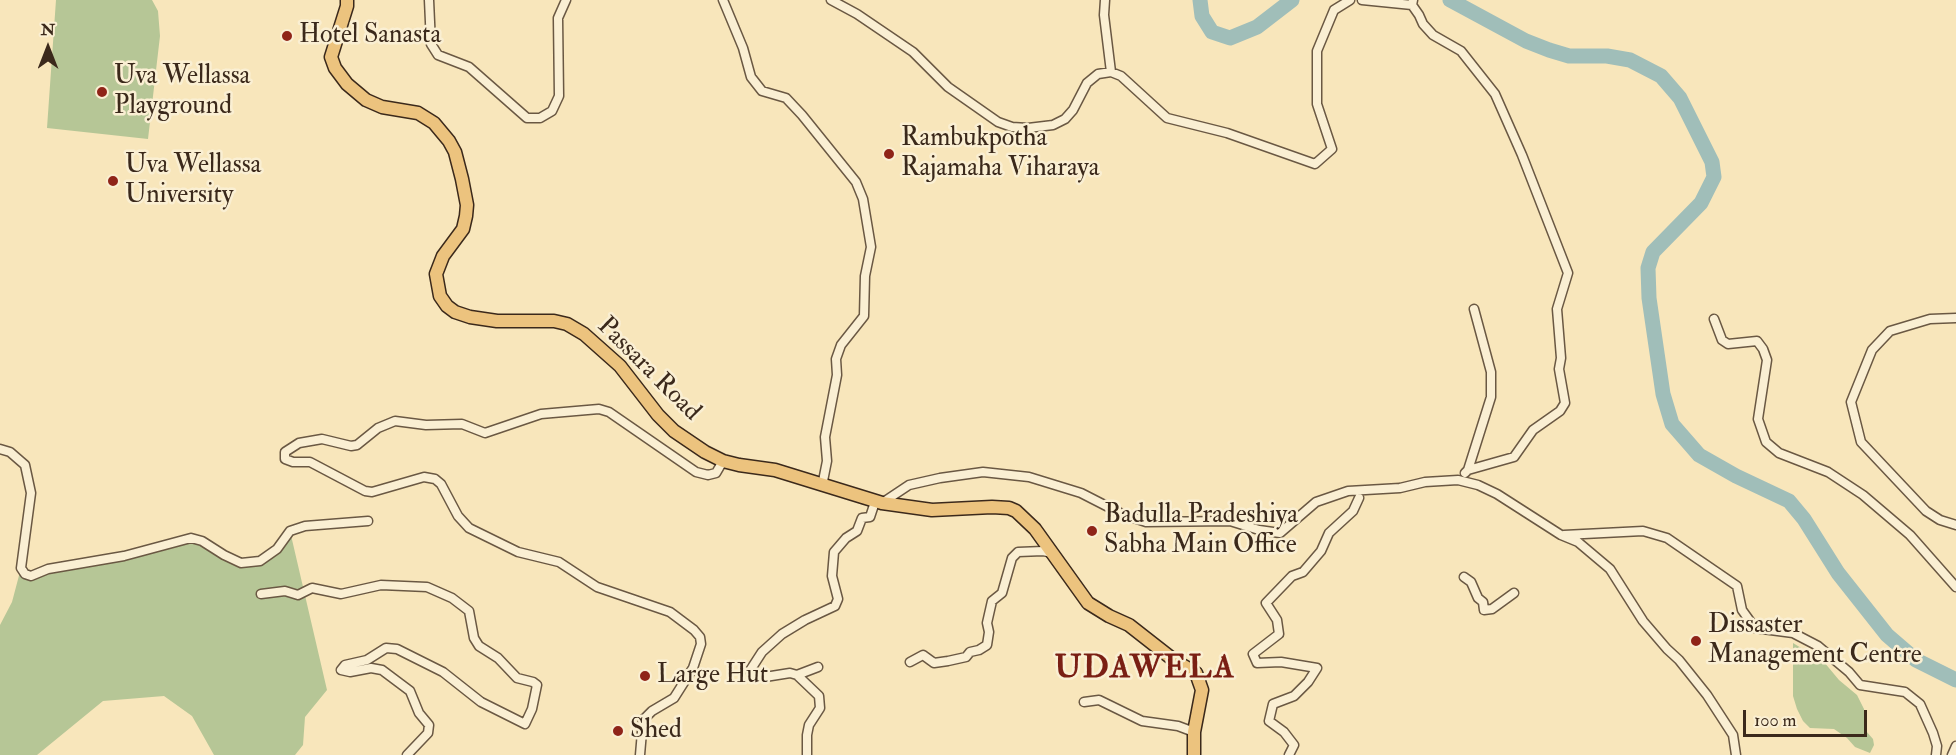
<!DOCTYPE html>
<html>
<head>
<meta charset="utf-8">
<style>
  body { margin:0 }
  #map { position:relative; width:1956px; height:755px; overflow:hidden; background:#f8e6bb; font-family:"IM FELL Double Pica",serif }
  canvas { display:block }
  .north { position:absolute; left:18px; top:18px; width:60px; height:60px; -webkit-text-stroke:4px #faefd3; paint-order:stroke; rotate:0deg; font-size:16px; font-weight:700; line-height:24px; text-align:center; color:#3b291b }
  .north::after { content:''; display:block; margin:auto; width:21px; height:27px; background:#3b291b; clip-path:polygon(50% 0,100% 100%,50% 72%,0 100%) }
  .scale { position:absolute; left:1743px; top:710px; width:124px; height:27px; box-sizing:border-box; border:3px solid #3b291b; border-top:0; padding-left:8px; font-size:18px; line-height:21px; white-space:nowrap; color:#3b291b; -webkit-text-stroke:4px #faefd3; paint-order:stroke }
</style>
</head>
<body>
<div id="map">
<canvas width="1956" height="755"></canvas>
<div class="north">N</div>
<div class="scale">100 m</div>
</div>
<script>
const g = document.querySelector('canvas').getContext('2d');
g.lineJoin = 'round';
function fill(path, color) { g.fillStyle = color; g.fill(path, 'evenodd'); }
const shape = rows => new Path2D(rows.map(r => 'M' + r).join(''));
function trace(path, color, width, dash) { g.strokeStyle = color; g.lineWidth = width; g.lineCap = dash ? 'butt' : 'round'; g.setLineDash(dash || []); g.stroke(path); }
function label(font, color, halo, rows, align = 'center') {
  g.font = font + ' "IM FELL Double Pica",serif'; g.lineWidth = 5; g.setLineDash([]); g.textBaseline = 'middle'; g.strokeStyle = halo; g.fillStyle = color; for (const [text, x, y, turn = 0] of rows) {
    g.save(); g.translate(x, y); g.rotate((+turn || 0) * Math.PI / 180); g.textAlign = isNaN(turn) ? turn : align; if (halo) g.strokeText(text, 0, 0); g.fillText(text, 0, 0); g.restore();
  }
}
const green = shape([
  [56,0,152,0,158,11,160,36,148,139,47,128],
  [290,531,327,690,305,717,303,745,295,755,214,755,192,716,164,696,103,701,37,755,0,755,0,625,12,602,21,568,25,574,191,538,240,563,260,561],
  [1793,643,1824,662,1839,680,1857,695,1864,709,1866,731,1873,739,1874,745,1870,753,1855,747,1847,738,1834,729,1810,728,1803,721,1797,709,1793,696]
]);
const river = shape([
  [1200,0,1202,16,1212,32,1230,38,1257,27,1292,0],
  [1450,0,1526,41,1549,50,1569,56,1607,56,1630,60,1661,76,1680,98,1712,162,1714,177,1701,203,1653,252,1648,268,1649,298,1663,394,1672,424,1699,455,1736,476,1789,501,1804,519,1838,573,1887,635,1916,660,1956,680]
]);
const minor = shape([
  [429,0,431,44,438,55,469,67,527,118,540,118,552,111,559,96,558,18,566,0],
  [723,0,743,48,751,77,762,91,786,98,802,115,856,182,863,199,871,247,865,276,864,316,841,345,836,359,837,375,825,437,827,461,822,486],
  [831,0,857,14,913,52,948,87,998,122,1012,127,1028,128,1053,125,1065,119,1073,110,1087,83,1098,74,1111,72,1121,76,1167,118,1227,133,1315,164,1332,149,1317,104,1317,51,1334,10,1350,0],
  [1105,0,1104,15,1111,72],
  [1362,0,1412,5],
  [1413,0,1412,5,1419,15,1423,24,1433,35,1461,51,1495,94,1522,155,1568,273,1557,309,1561,358,1559,369,1565,403,1560,411,1533,430,1514,457,1468,470],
  [1956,318,1930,319,1890,331,1872,350,1851,402,1861,442,1926,511,1940,520,1956,525],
  [1714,319,1722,340,1728,344,1757,341,1763,349,1767,360,1758,419,1766,442,1779,453,1828,472,1863,495,1910,535,1956,587],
  [0,449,10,452,25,465,31,493,21,568,25,574,31,576,48,569,124,556,191,538,202,541,224,555,241,563,260,561,277,549,290,531,305,526,368,521],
  [1465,473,1468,470,1491,397,1491,372,1474,309],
  [882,503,909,485,940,478,983,472,1029,477,1081,493,1122,514,1146,522,1230,521,1259,530,1280,533,1316,502,1348,491,1400,488,1425,482,1458,480,1478,485,1497,494,1561,535,1578,542,1610,569,1643,621,1667,649,1679,660,1707,695,1733,735,1736,755],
  [1564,535,1643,531,1667,538,1737,586,1742,610,1755,628,1793,633,1818,646,1849,672,1860,685,1905,692,1920,704,1933,733,1937,746,1936,755],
  [1464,577,1471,582,1478,598,1483,602,1484,610,1492,609,1514,593],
  [261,594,285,591,298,595,312,588,341,594,381,585,427,587,452,598,469,611,474,638,479,646,498,658,517,678,533,682,537,685,532,709,525,724,481,702,443,672,397,649,386,648,367,660,345,665,341,670,350,672,371,668,382,670,410,691,419,713,429,725,428,733,407,755],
  [910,662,923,655,934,663,948,661,966,657,970,652,979,650,987,645,989,632,987,623,992,601,1002,593,1012,558,1018,552,1043,551,1052,553],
  [797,675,790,673,765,677,756,676,751,673,751,669,762,652,782,634,805,620,835,606,838,599,832,576,834,552,846,538,857,531,862,518,870,517,875,502],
  [1084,702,1099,700,1142,721,1178,726,1194,732],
  [640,755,643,720,652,711,674,698,693,668,701,644,700,637,694,630,670,612,597,587,559,562,518,552,469,528,458,516,441,484,435,479,424,477,372,492,365,491,310,462,293,462,285,459,285,452,299,443,322,439,351,446,357,445,378,428,395,421,426,425,462,424,485,433,541,414,599,409,609,412,696,472,708,475,716,473,723,461],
  [807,755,807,735,809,725,820,708,819,696,797,675,818,667],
  [1289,755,1294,745,1284,732,1269,721,1273,704,1294,696,1308,682,1317,668,1281,662,1257,663,1253,654,1279,634,1277,620,1266,603,1292,576,1303,572,1321,551,1329,533,1353,511,1359,498],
  [1952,755,1956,746]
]);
const highway = shape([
  [347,0,347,6,331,57,335,68,347,84,366,100,382,107,418,113,434,123,449,141,455,152,462,179,467,205,466,216,463,229,443,256,436,274,440,296,447,306,455,312,470,317,497,321,554,321,567,324,584,334,620,366,658,415,674,431,705,452,723,461,739,465,775,470,882,503,932,510,992,507,1009,508,1016,511,1035,529,1088,603,1109,616,1129,625,1175,661,1196,673,1202,690,1194,732,1194,755]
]);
const markers = [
  [287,36,6,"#8f2418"],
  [102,92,6,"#8f2418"],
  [889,154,6,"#8f2418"],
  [113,181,6,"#8f2418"],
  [1092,531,6,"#8f2418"],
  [1696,641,6,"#8f2418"],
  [645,676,6,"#8f2418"],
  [618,731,6,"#8f2418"]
];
const poiNames = [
  ["Hotel Sanasta",299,36],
  ["Uva Wellassa",114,77],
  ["Playground",114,107],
  ["Rambukpotha",901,139],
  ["Rajamaha Viharaya",901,169],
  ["Uva Wellassa",125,166],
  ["University",125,196],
  ["Badulla Pradeshiya",1104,516],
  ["Sabha Main Office",1104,546],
  ["Dissaster",1708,626],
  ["Management Centre",1708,656],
  ["Large Hut",657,676],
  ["Shed",630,731]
];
const streetNames = [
  ["Passara Road",648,370,45]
];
const districtNames = [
  ["UDAWELA",1145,670]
];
fill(green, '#b6c696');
trace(river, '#a0beb9', 15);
trace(minor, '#6a5843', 11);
trace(highway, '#3b291b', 15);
trace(minor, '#faefd3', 8);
trace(highway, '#ecc37e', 12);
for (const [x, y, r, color] of markers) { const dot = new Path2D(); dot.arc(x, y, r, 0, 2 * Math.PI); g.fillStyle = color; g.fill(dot); trace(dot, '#faefd3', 2); }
label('26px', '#3b291b', '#faefd3', poiNames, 'left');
label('26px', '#3b291b', '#faefd3', streetNames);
g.letterSpacing = '1.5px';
label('bold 32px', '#7a1f14', '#faefd3', districtNames);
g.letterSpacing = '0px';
</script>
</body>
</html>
